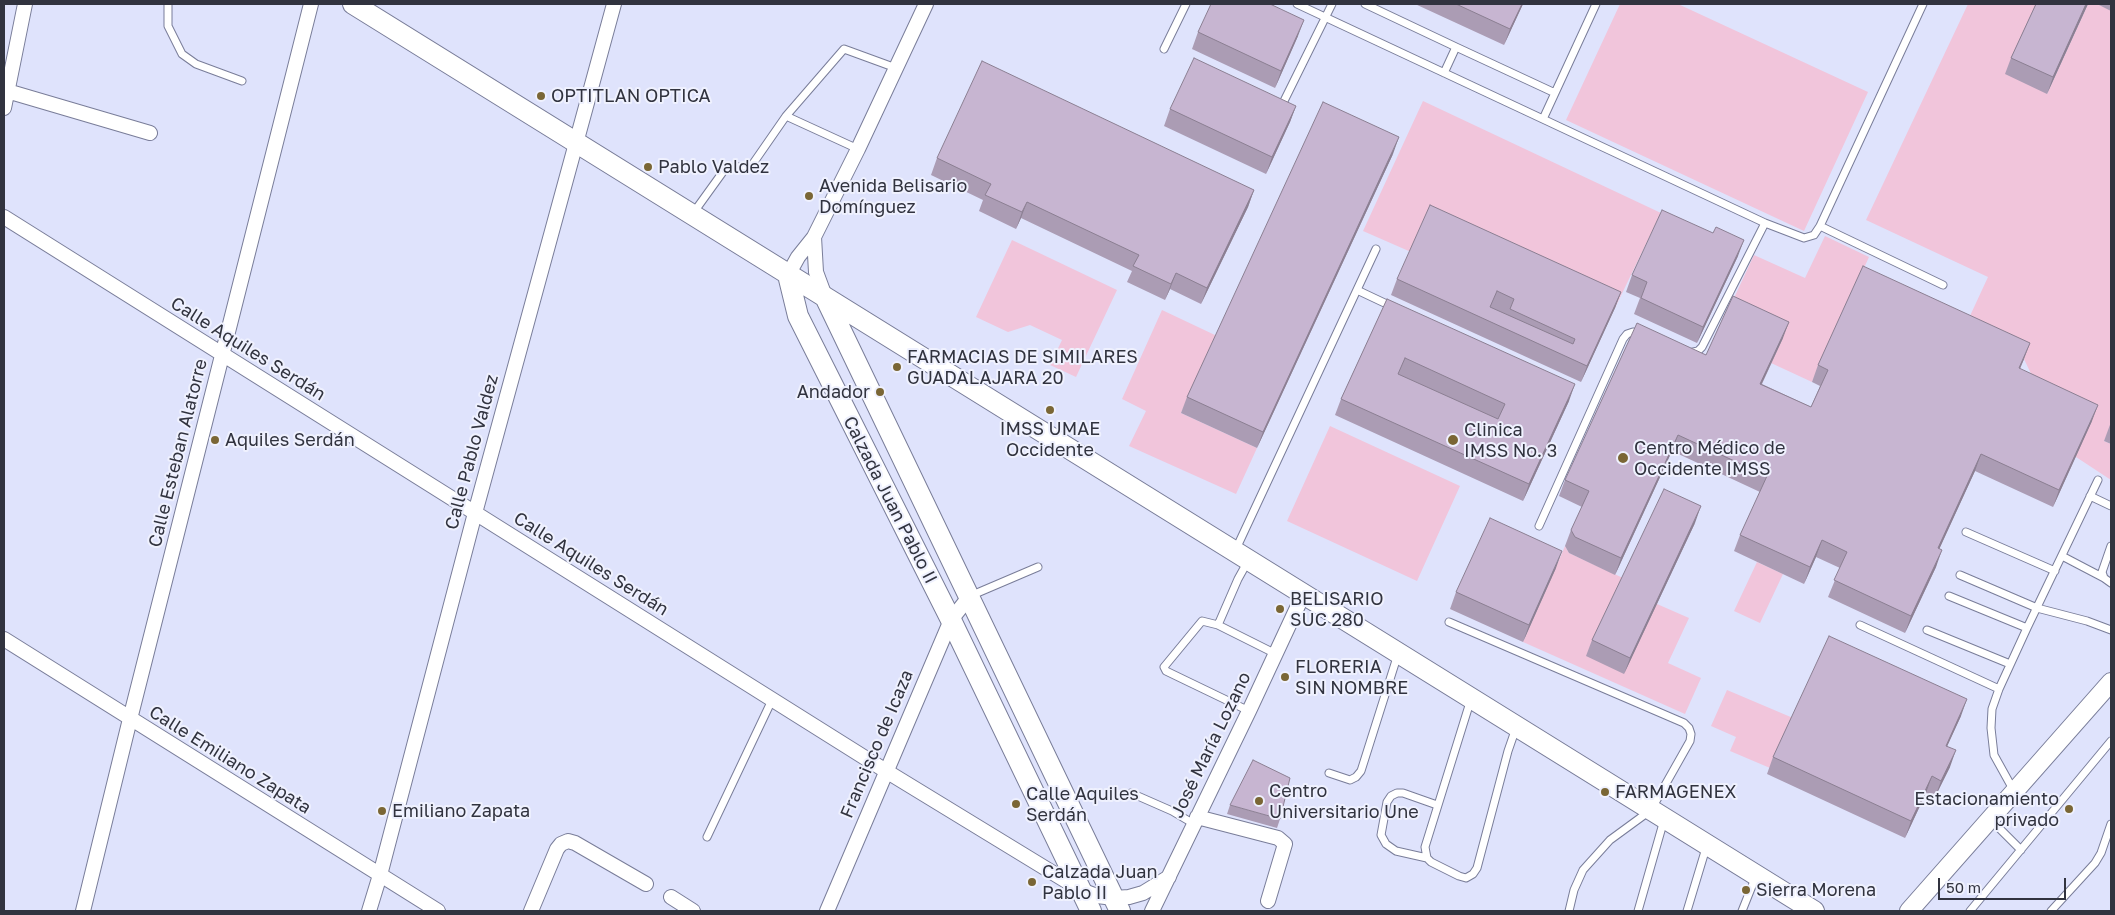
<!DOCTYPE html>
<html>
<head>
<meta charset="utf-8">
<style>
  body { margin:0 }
  #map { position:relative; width:2115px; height:915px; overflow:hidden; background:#dfe3fc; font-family:"Golos Text",sans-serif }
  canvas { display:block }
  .frame { position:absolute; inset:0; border:5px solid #31333f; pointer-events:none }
  .scale { position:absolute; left:1938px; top:878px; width:128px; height:22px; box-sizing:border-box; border:2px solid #31333f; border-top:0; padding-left:6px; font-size:15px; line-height:18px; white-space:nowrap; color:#31333f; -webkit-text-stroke:4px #eff1fe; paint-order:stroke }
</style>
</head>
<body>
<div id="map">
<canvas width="2115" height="915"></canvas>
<div class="frame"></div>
<div class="scale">50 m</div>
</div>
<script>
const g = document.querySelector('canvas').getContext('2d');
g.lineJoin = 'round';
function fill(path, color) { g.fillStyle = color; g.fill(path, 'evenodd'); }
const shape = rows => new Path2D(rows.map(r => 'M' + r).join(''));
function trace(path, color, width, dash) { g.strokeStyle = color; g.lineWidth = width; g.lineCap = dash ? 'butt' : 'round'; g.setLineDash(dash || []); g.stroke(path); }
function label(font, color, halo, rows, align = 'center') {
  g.font = font + ' "Golos Text",sans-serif'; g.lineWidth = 4; g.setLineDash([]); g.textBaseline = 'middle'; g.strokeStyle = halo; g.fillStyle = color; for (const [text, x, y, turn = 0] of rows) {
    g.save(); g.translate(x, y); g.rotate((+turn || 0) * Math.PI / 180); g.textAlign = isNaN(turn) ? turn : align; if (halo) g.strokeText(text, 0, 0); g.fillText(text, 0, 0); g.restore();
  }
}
const green = shape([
  [1620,4,1678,4,1868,92,1804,231,1566,120],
  [1968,4,2038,4,2047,94,2088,4,2097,4,2111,10,2111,426,2104,441,2111,444,2111,480,2076,457,2043,399,2024,359,1963,331,1988,277,1866,220],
  [1423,101,1661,213,1615,308,1425,221,1411,252,1363,231],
  [1825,236,1869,257,1812,382,1771,363,1782,338,1727,313,1754,255,1805,278],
  [1012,240,1117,290,1076,377,1050,365,1062,340,1030,325,1008,332,976,317],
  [1162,310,1217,336,1181,413,1257,448,1236,494,1129,446,1146,411,1122,399],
  [1330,426,1460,486,1417,581,1287,521],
  [1565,546,1569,553,1623,578,1657,604,1689,618,1668,663,1701,678,1685,714,1523,642],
  [1757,562,1783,574,1760,623,1734,611],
  [1727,690,1793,718,1770,768,1730,751,1736,737,1711,726]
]);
const service = shape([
  [168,4,168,26,182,54,196,64,242,81],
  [1297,4,1765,223,1804,238,1814,235,1820,226,1923,4],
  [1365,4,1456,47,1444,73],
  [1456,47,1555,93],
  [1164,49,1186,4],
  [1283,103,1332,4],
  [1543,119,1596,4],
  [858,149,786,116,844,49,896,68],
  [694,212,725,169,752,165,786,116],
  [1820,226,1943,285],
  [1357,290,1393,307],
  [1689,353,1698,351,1702,347,1765,223],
  [2090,496,2111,506],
  [1539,526,1623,339,1627,334,1633,332,1642,334],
  [1966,532,2055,571],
  [2111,546,2102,572,2104,578,2111,583],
  [1236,549,1376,249],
  [2062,556,2104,578],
  [1960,575,2037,608,2087,621,2111,630],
  [970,596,1038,567],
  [1949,596,2027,628,1999,689],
  [1449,622,1684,723,1689,728,1691,734,1690,741,1651,810,1610,840,1583,870,1574,890,1569,911],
  [1218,625,1238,579,1248,561],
  [1860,625,1999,689,1992,709,1991,728,1994,755,2014,791],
  [2027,628,2098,480],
  [1927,630,2010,664],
  [1471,699,1425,847,1427,858,1431,862,1459,876,1466,878,1473,874,1477,868,1508,751,1516,728],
  [1249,711,1166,671,1164,667,1202,621,1218,625,1276,654],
  [1329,773,1350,780,1356,777,1361,771,1398,654],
  [1131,793,1172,811,1194,824],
  [1990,819,2021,850],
  [707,837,772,700],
  [1427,858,1396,851,1386,844,1381,835,1387,802,1391,796,1397,793,1403,793,1437,805],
  [1638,911,1664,820],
  [1687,911,1706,848],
  [1742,911,1756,876],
  [1970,911,2111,741],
  [2051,911,2095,863,2101,853,2111,824]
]);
const minor = shape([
  [7,91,150,133],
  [4,108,25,4],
  [4,217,886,771,1081,890,1097,896,1114,898,1129,897,1143,893,1169,877],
  [814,237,816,272,826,299],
  [788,275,798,257,814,237,858,149,926,4],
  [4,639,438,911],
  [1197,817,1278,838,1285,844,1268,901],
  [671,897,693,911],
  [83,911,130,719,311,4],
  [369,911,380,875,475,513,614,4],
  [531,911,557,849,561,844,568,841,575,843,646,884],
  [827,911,951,620,969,597],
  [1152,911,1249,711,1303,595]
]);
const tertiary = shape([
  [1909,911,2111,682]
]);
const secondary = shape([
  [353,4,1814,911],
  [788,275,798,316,951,620,1091,911],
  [826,299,1120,911]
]);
const wall = shape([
  [1415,4,1523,4,1504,45],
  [2036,4,2088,4,2047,94,2005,74,2011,58],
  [2097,4,2111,4,2111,11],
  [1198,32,1298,36,1275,88,1192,49],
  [1296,106,1290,122,1266,174,1164,126,1170,109],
  [1393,154,1257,448,1181,413,1187,397],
  [937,158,1254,190,1248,207,1201,304,1170,289,1165,300,1127,282,1132,271,1021,218,1016,229,979,211,983,200,931,175],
  [1738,256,1697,343,1634,314,1640,298,1626,292,1632,275],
  [1397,279,1621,292,1615,308,1581,382,1391,295],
  [1387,299,1569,401,1523,501,1335,415,1341,399],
  [1783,338,1762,384,1811,407,1820,386,1812,382,1818,365,2024,359,2020,369,2092,421,2053,507,1975,471,1939,549,1936,567,1905,633,1828,597,1840,568,1816,557,1804,584,1734,551,1740,535,1760,492,1672,451,1615,575,1569,553,1565,546,1571,530,1582,507,1559,496,1565,480,1706,355],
  [2111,422,2111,444,2104,441],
  [1695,523,1624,674,1586,656,1592,640],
  [1556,568,1523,642,1450,609,1456,592],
  [1961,716,1947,746,1950,767,1935,797,1926,793,1905,838,1767,774,1773,757],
  [1230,805,1280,819,1277,828,1227,814]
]);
const shadedWall = shape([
  [1522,4,1523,4,1504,45,1510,29],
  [2086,4,2088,4,2047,94,2053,77],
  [1304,20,1298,36,1275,88,1281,71],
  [1296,106,1290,122,1266,174,1272,157],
  [1399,137,1393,154,1257,448,1263,432],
  [1254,190,1248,207,1201,304,1207,288],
  [1027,202,1021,218,1016,229,1022,212],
  [1744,240,1738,256,1697,343,1703,327],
  [1176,273,1170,289,1165,300,1171,284],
  [1621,292,1615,308,1581,382,1587,366],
  [1789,322,1783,338,1754,400,1760,384],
  [2030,343,2024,359,2013,384,2019,368],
  [1575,384,1569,401,1523,501,1529,484],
  [2098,405,2092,421,2053,507,2059,490],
  [1678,435,1672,451,1615,575,1621,558],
  [1981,454,1975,471,1932,565,1938,548],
  [1701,506,1695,523,1624,674,1630,658],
  [1822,540,1816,557,1804,584,1810,567],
  [1942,550,1936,567,1905,633,1911,616],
  [1562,551,1556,568,1523,642,1529,625],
  [1967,699,1961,716,1940,762,1946,746],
  [1956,750,1950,767,1935,797,1941,781],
  [1932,776,1926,793,1905,838,1911,821]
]);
const building = shape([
  [1211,4,1270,4,1304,20,1281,71,1198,32,1211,4],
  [1456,4,1522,4,1510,29,1456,4],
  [2036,4,2086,4,2053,77,2011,58,2036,4],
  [1194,58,1296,106,1272,157,1170,109,1194,58],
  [982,61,1254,190,1207,288,1176,273,1171,284,1133,266,1139,255,1027,202,1022,212,985,195,991,184,937,158,982,61],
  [1323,102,1399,137,1263,432,1187,397,1323,102],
  [1430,205,1621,292,1587,366,1397,279,1430,205],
  [1497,291,1514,299,1510,309,1575,339,1573,344,1490,307,1497,291],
  [1662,210,1713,233,1716,227,1744,240,1703,327,1641,298,1647,282,1632,275,1662,210],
  [1863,266,2030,343,2019,368,2098,405,2059,490,1981,454,1938,548,1942,550,1911,616,1834,580,1847,552,1822,540,1810,567,1740,535,1767,476,1678,435,1621,558,1575,537,1571,530,1589,491,1565,480,1637,323,1706,355,1733,296,1789,322,1760,384,1811,407,1828,370,1818,365,1863,266],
  [1387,299,1575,384,1529,484,1341,399,1387,299],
  [1405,358,1505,404,1498,419,1398,374,1405,358],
  [1664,489,1701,506,1630,658,1592,640,1664,489],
  [1490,518,1562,551,1529,625,1456,592,1490,518],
  [1829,636,1967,699,1946,746,1956,750,1941,781,1932,776,1911,821,1773,757,1829,636],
  [1253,760,1290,778,1280,819,1230,805,1253,760]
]);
const markers = [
  [541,96,5,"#7a6635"],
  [648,167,5,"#7a6635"],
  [809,196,5,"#7a6635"],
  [897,367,5,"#7a6635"],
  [880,392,5,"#7a6635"],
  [1050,410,5,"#7a6635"],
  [215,440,5,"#7a6635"],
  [1453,440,6,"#7a6635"],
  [1623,458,6,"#7a6635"],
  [1280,609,5,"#7a6635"],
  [1285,677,5,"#7a6635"],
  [1605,792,5,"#7a6635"],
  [1259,801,5,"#7a6635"],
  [1016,804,5,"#7a6635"],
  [2069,809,5,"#7a6635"],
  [382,811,5,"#7a6635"],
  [1032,882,5,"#7a6635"],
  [1746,890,5,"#7a6635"]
];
const poiNames = [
  ["OPTITLAN OPTICA",551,96],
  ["Pablo Valdez",658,167],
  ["Avenida Belisario",819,186],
  ["Domínguez",819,207],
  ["FARMACIAS DE SIMILARES",907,357],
  ["GUADALAJARA 20",907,378],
  ["Andador",870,392,"right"],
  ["IMSS UMAE",1050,429,"center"],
  ["Occidente",1050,450,"center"],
  ["Clinica",1464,430],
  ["IMSS No. 3",1464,451],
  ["Aquiles Serdán",225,440],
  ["Centro Médico de",1634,448],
  ["Occidente IMSS",1634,469],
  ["BELISARIO",1290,599],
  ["SUC 280",1290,620],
  ["FLORERIA",1295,667],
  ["SIN NOMBRE",1295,688],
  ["Centro",1269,791],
  ["Universitario Une",1269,812],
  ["FARMAGENEX",1615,792],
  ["Calle Aquiles",1026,794],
  ["Serdán",1026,815],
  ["Estacionamiento",2059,799,"right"],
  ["privado",2059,820,"right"],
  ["Emiliano Zapata",392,811],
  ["Calzada Juan",1042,872],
  ["Pablo II",1042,893],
  ["Sierra Morena",1756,890]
];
const streetNames = [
  ["Calle Aquiles Serdán",248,349,32],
  ["Calle Pablo Valdez",472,452,-75],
  ["Calle Esteban Alatorre",178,453,-76],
  ["Calzada Juan Pablo II",890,500,63],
  ["Calle Aquiles Serdán",591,564,32],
  ["Francisco de Icaza",877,744,-67],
  ["José María Lozano",1211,745,-64],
  ["Calle Emiliano Zapata",230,760,32]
];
fill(green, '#f1c5db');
trace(service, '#797d99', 9);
trace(minor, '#797d99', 16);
trace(tertiary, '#797d99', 20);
trace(secondary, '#797d99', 22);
trace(service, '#fff', 7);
trace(minor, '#fff', 14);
trace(tertiary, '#fff', 18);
trace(secondary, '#fff', 20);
fill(wall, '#ab9cb4');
fill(shadedWall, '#8b7f92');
fill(building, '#c7b5d1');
trace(building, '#8b7f92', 1);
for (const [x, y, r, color] of markers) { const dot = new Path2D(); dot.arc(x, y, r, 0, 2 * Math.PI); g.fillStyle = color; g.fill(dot); trace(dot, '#eff1fe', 2); }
label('18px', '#31333f', '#eff1fe', poiNames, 'left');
label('18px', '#31333f', '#eff1fe', streetNames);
</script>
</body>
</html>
